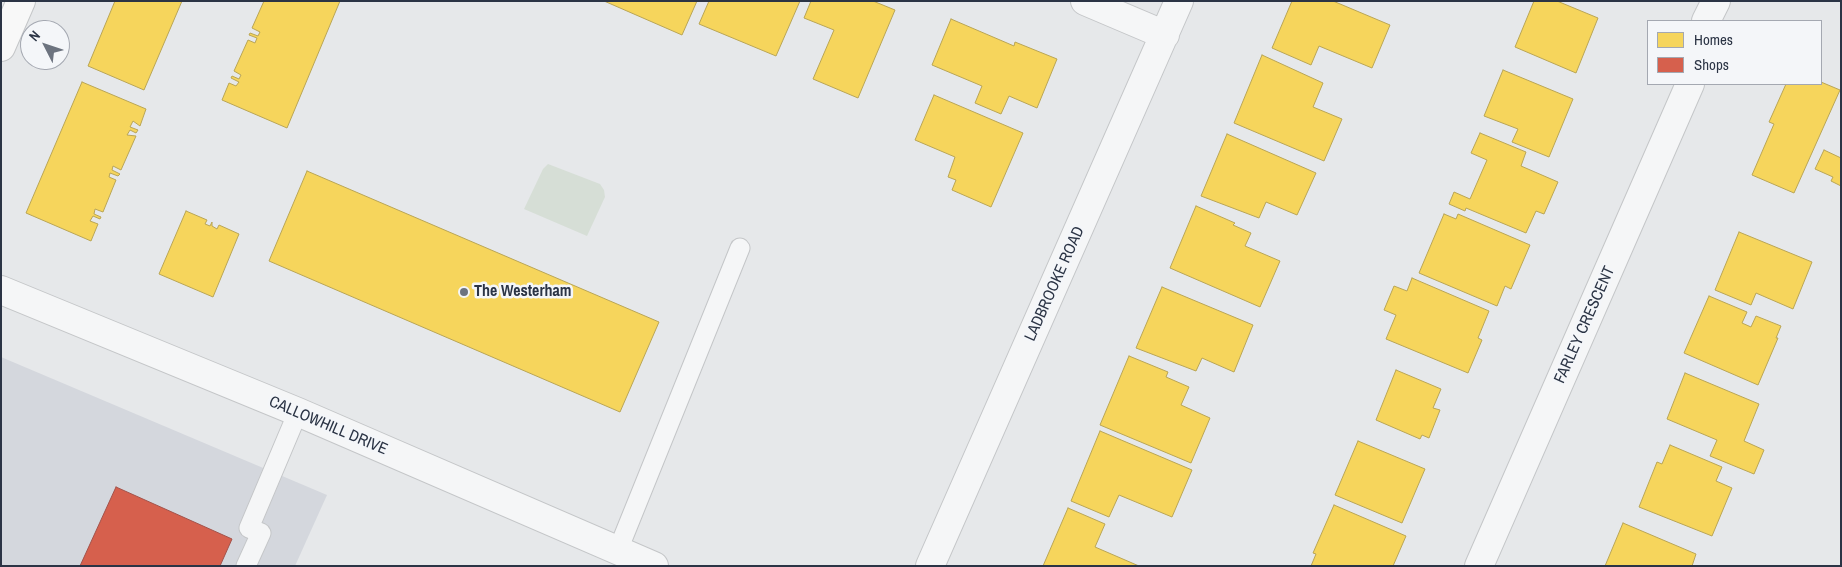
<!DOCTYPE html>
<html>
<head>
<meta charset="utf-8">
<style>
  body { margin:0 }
  #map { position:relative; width:1842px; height:567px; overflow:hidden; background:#e6e8ea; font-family:"Archivo Narrow",sans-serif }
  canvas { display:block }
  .frame { position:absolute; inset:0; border:2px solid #2b3445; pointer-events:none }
  .legend { position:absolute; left:1647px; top:20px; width:175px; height:65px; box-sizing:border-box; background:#f4f6f9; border:1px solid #a4a8b1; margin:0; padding:6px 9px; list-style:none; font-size:15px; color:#2b3445 }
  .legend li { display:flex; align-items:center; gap:10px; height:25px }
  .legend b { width:25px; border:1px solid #a4a8b1 }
  .north { position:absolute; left:20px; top:20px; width:50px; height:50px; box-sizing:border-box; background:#f4f6f9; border:1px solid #a4a8b1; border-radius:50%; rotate:311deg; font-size:14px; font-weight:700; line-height:20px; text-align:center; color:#2b3445 }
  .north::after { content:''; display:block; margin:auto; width:18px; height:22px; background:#6c737f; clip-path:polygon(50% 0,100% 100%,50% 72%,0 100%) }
</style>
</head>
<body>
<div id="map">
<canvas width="1842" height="567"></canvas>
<div class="frame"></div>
<ul class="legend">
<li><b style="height:14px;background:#f6d55c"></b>Homes</li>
<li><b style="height:14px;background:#d6604d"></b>Shops</li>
</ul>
<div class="north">N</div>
</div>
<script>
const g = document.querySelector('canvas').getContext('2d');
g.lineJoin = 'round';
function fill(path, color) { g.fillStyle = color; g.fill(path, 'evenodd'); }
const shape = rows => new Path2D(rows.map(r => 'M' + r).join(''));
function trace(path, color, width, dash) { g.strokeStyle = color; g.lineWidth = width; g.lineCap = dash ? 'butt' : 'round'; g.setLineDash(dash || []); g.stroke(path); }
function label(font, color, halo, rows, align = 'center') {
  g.font = font + ' "Archivo Narrow",sans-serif'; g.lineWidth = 5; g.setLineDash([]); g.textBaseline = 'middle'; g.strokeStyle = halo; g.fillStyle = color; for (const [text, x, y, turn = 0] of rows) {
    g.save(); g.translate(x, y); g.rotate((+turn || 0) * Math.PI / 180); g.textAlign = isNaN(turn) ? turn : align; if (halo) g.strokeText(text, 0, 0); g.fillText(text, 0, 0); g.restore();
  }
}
const built = shape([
  [1,357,327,495,295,566,1,566]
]);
const green = shape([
  [548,164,600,184,604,190,605,197,587,236,524,209,543,169]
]);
const homes = shape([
  [115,1,182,1,144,90,88,66,115,1],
  [264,1,340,1,287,128,222,100,229,83,236,86,239,82,231,78,232,76,239,79,241,75,234,71,248,40,255,43,257,38,249,35,250,33,258,36,260,32,252,28,264,1],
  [604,1,697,1,682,35,604,1],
  [709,1,800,1,776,56,699,24,709,1],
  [811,1,873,1,895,10,858,98,813,79,834,30,804,18,811,1],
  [1292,1,1333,1,1390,25,1372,68,1319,46,1311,65,1272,48,1292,1],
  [1534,1,1557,1,1598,18,1576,73,1515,47,1534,1],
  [951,19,1014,46,1015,42,1057,59,1037,108,1009,96,1001,114,975,103,982,86,932,65,951,19],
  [1262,55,1323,83,1313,107,1342,119,1324,161,1234,123,1262,55],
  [1503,70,1573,99,1549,157,1512,142,1518,129,1484,116,1503,70],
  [82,82,146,109,140,126,133,121,130,127,138,130,136,133,130,130,127,135,136,136,121,170,113,166,112,170,120,174,118,176,110,173,109,177,116,180,103,212,95,209,94,214,101,217,100,219,93,216,90,221,98,224,91,241,26,213,82,82],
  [1821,82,1840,90,1794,193,1752,175,1774,124,1769,122,1786,84,1821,84,1821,82],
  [934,95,1023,133,991,207,952,190,956,180,948,177,955,157,915,140,934,95],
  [1480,133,1526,152,1521,166,1558,182,1544,214,1536,211,1526,233,1466,208,1465,211,1449,204,1454,192,1470,199,1487,160,1471,153,1480,133],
  [1227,134,1316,173,1297,215,1266,202,1259,218,1201,196,1227,134],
  [1824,150,1841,158,1841,186,1831,181,1833,177,1815,169,1824,150],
  [307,171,659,322,620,412,269,261,307,171],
  [1196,206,1235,223,1233,225,1251,233,1245,246,1280,261,1260,307,1170,268,1196,206],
  [186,211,207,220,205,224,210,226,212,222,212,226,217,229,219,225,239,234,213,297,159,274,186,211],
  [1444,214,1456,219,1458,214,1530,245,1511,289,1505,286,1497,306,1419,273,1444,214],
  [1739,232,1812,262,1793,309,1756,293,1751,305,1715,290,1739,232],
  [1412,278,1489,311,1478,338,1482,340,1468,373,1386,339,1396,315,1384,310,1394,286,1407,291,1412,278],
  [1162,287,1253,325,1234,372,1202,358,1196,371,1136,348,1162,287],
  [1709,296,1747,312,1742,323,1751,327,1756,316,1781,326,1776,338,1778,338,1758,385,1684,353,1709,296],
  [1129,356,1168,372,1166,377,1189,387,1181,405,1210,418,1191,463,1100,425,1129,356],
  [1396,370,1441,389,1433,408,1440,410,1429,438,1422,435,1420,439,1376,420,1396,370],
  [1685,373,1759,404,1744,441,1764,450,1754,474,1710,456,1717,440,1667,419,1685,373],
  [1100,431,1192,470,1172,517,1119,495,1109,517,1071,501,1100,431],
  [1358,441,1425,469,1402,523,1335,495,1358,441],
  [1670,445,1722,467,1716,481,1732,488,1712,536,1639,507,1657,462,1662,464,1670,445],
  [1334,505,1406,536,1393,566,1311,566,1316,554,1313,553,1334,505],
  [1068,508,1105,524,1095,547,1139,566,1043,566,1068,508],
  [1623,523,1696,554,1692,566,1605,566,1623,523]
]);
const shops = shape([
  [116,487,232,539,220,566,80,566,116,487]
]);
const service = shape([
  [618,550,740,248],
  [246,566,261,533,249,528,298,412]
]);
const minor = shape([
  [1085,1,1165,35],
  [1706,21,1716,1],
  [1,290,298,412,654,566],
  [930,566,1179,1],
  [1479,566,1690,84]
]);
const secondary = shape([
  [1,47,21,1]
]);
const markers = [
  [464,292,5,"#6c737f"]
];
const streetNames = [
  ["LADBROOKE ROAD",1055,284,-66],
  ["FARLEY CRESCENT",1585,325,-66],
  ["CALLOWHILL DRIVE",328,426,23]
];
const poiNames = [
  ["The Westerham",474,292]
];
fill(built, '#d4d7dd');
fill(green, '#d6ded6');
fill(homes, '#f6d55c');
trace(homes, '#b9a555', 1);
fill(shops, '#d6604d');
trace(shops, '#a3534b', 1);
trace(service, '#c4c6c8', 21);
trace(minor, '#c4c6c8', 30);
trace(secondary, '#c4c6c8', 30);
trace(service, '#f5f6f7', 19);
trace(minor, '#f5f6f7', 28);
trace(secondary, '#f8f8f8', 28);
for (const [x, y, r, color] of markers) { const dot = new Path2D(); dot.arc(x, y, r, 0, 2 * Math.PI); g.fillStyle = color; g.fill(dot); trace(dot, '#f4f6f9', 2); }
label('16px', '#2b3445', '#f4f6f9', streetNames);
label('bold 16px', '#2b3445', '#f4f6f9', poiNames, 'left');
</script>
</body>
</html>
